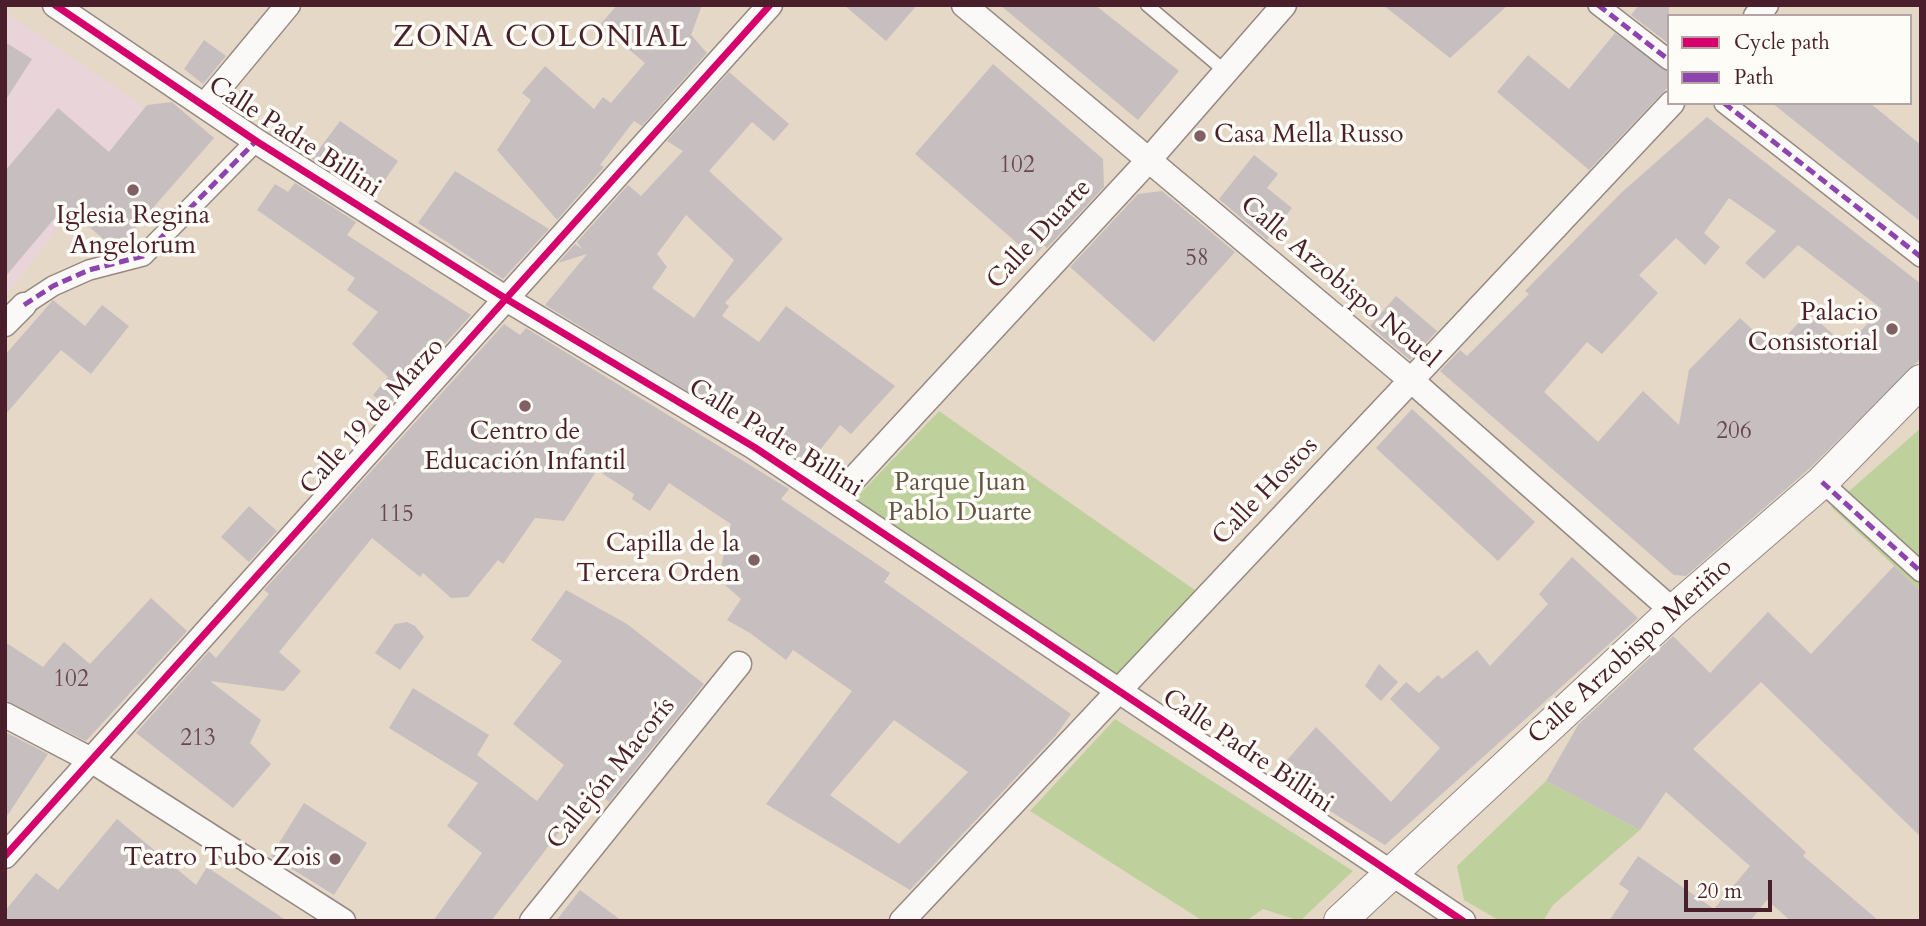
<!DOCTYPE html>
<html>
<head>
<meta charset="utf-8">
<style>
  body { margin:0 }
  #map { position:relative; width:1926px; height:926px; overflow:hidden; background:#e5d8c7; font-family:Cardo,serif }
  canvas { display:block }
  .frame { position:absolute; inset:0; border:7px solid #4a1f2b; pointer-events:none }
  .legend { position:absolute; left:1667px; top:14px; width:245px; height:91px; box-sizing:border-box; background:#fdfcf7; border:2px solid #b5a4a5; margin:0; padding:9px 12px; list-style:none; font-size:21px; color:#4a1f2b }
  .legend li { display:flex; align-items:center; gap:14px; height:35px }
  .legend b { width:35px; border:2px solid #b5a4a5 }
  .scale { position:absolute; left:1684px; top:880px; width:88px; height:32px; box-sizing:border-box; border:4px solid #4a1f2b; border-top:0; padding-left:9px; font-size:21px; line-height:24px; white-space:nowrap; color:#4a1f2b; -webkit-text-stroke:5px #fdfcf7; paint-order:stroke }
</style>
</head>
<body>
<div id="map">
<canvas width="1926" height="926"></canvas>
<div class="frame"></div>
<ul class="legend">
<li><b style="height:9px;background:#d6006c"></b>Cycle path</li>
<li><b style="height:9px;background:#8e44ad"></b>Path</li>
</ul>
<div class="scale">20 m</div>
</div>
<script>
const g = document.querySelector('canvas').getContext('2d');
g.lineJoin = 'round';
function fill(path, color) { g.fillStyle = color; g.fill(path, 'evenodd'); }
const shape = rows => new Path2D(rows.map(r => 'M' + r).join(''));
function trace(path, color, width, dash) { g.strokeStyle = color; g.lineWidth = width; g.lineCap = dash ? 'butt' : 'round'; g.setLineDash(dash || []); g.stroke(path); }
function label(font, color, halo, rows, align = 'center') {
  g.font = font + ' Cardo,serif'; g.lineWidth = 7; g.setLineDash([]); g.textBaseline = 'middle'; g.strokeStyle = halo; g.fillStyle = color; for (const [text, x, y, turn = 0] of rows) {
    g.save(); g.translate(x, y); g.rotate((+turn || 0) * Math.PI / 180); g.textAlign = isNaN(turn) ? turn : align; if (halo) g.strokeText(text, 0, 0); g.fillText(text, 0, 0); g.restore();
  }
}
const built = shape([
  [5,12,149,110,5,297]
]);
const green = shape([
  [939,411,1199,593,1116,677,854,500],
  [1921,428,1921,591,1831,507],
  [1115,719,1353,871,1300,921,1263,909,1246,921,1203,921,1030,811],
  [1546,781,1640,830,1553,905,1543,921,1500,921,1464,900,1457,866]
]);
const building = shape([
  [617,5,702,5,691,35,707,53,642,126,634,121,600,165,604,167,557,220,497,150,531,100,522,93,545,66,594,109,603,97,611,103,645,63,600,25],
  [844,5,917,5,886,41],
  [1000,5,1095,5,1179,71,1138,120],
  [1383,5,1508,5,1450,58],
  [1639,5,1669,5,1669,44,1631,15],
  [1615,33,1669,72,1669,86,1589,170,1497,92,1528,55,1569,89],
  [204,40,226,56,203,84,184,69],
  [5,42,32,59,5,101],
  [993,64,1103,159,1104,187,1047,248,1044,245,1033,257,915,154],
  [729,72,789,124,774,141,752,122,709,171,783,239,725,303,729,306,722,316,759,342,786,306,895,386,851,434,840,425,808,465,545,305,587,254,558,263,575,244,582,249,577,242,628,185,641,196,683,151,667,141],
  [686,215,734,260,694,318,652,288,667,267,657,254],
  [172,102,214,138,116,250,65,206,5,277,5,171,58,108,109,152,147,105],
  [1772,103,1870,103,1921,145,1921,222],
  [1707,117,1921,284,1921,358,1809,469,1686,576,1674,575,1440,371,1460,350,1467,356,1529,294,1525,291,1621,193],
  [1729,198,1776,231,1745,263,1764,279,1798,245,1882,309,1846,346,1808,312,1774,350,1740,318,1689,370,1679,425,1643,391,1598,442,1544,392,1587,342,1602,354,1658,293,1639,275,1676,238,1705,265,1720,247,1704,233],
  [340,121,398,161,373,197,312,159],
  [1254,155,1278,174,1267,188,1292,208,1267,240,1219,199],
  [455,171,549,229,503,279,418,223],
  [295,183,356,222,347,235,471,315,388,407,373,395,388,377,352,344,378,312,347,290,355,278,257,210,275,184,288,192],
  [1162,191,1235,252,1154,342,1070,267,1138,194],
  [1396,296,1437,331,1410,360,1370,326],
  [53,300,85,326,102,305,129,326,91,374,61,350,5,415,5,355],
  [504,324,520,335,526,328,789,489,781,499,890,573,884,582,1071,714,1056,735,910,890,766,804,852,691,793,650,786,660,750,633,727,620,741,599,718,579,731,524,669,483,650,511,632,499,634,494,597,470,564,521,535,518,503,564,498,560,468,597,451,598,423,573,420,577,372,538,279,652,301,671,284,691,210,681,261,720,250,743,271,764,233,808,136,733,209,651,216,658,269,594,264,590],
  [894,720,968,772,899,844,830,795],
  [1412,409,1535,522,1498,561,1376,448],
  [249,506,277,531,249,562,221,537],
  [1572,557,1638,618,1385,845,1273,776,1316,727,1391,802,1440,748,1390,699,1406,682,1419,693,1438,675,1442,679,1477,650,1490,666,1548,604,1539,594],
  [1894,566,1921,591,1921,837,1761,682,1693,749,1806,852,1803,856,1879,921,1791,921,1767,900,1750,921,1609,921,1629,891,1619,884,1638,856,1714,909,1750,866,1666,792,1640,830,1546,781,1578,725,1673,636,1710,673,1768,612,1811,654],
  [566,590,627,624,704,684,609,802,596,791,583,808,580,805,491,921,433,921,482,853,447,826,478,783,389,728,413,688,489,735,477,755,537,801,564,765,513,724,562,661,531,640],
  [151,598,187,631,86,741,5,700,5,642,43,667,64,642,90,664],
  [407,622,415,626,424,637,400,670,375,653,395,624],
  [1379,664,1398,682,1381,701,1365,686],
  [5,732,48,754,5,819],
  [304,803,367,843,334,895,271,856],
  [117,819,196,885,207,867,287,921,5,921,5,911,36,873,58,890],
  [580,890,622,921,556,921]
]);
const service = shape([
  [1147,5,1226,72]
]);
const pedestrian = shape([
  [1598,5,1669,60],
  [1724,103,1921,257],
  [24,305,53,286,89,270,143,256,256,141],
  [1822,482,1921,572]
]);
const minor = shape([
  [55,5,256,141,508,300,754,447,1463,921],
  [964,5,1412,381,1673,611],
  [1756,16,1766,5],
  [205,105,288,5],
  [5,324,24,305],
  [834,500,1147,162,1284,5],
  [5,715,91,760,343,921],
  [5,856,770,5],
  [532,921,739,664],
  [902,921,1672,103]
]);
const tertiary = shape([
  [1340,921,1673,611,1822,482,1921,381]
]);
const quiet = shape([
  [1598,5,1669,60],
  [1724,103,1921,257],
  [24,305,53,286,89,270,143,256,256,141],
  [1822,482,1921,572]
]);
const cycleway = shape([
  [55,5,256,141,508,300,754,447,1463,921],
  [5,856,770,5]
]);
const markers = [
  [1200,136,7,"#806062"],
  [133,190,7,"#806062"],
  [1892,329,7,"#806062"],
  [525,406,7,"#806062"],
  [754,560,7,"#806062"],
  [335,859,7,"#806062"]
];
const numberNames = [
  ["102",1017,167],
  ["58",1197,260],
  ["206",1734,433],
  ["115",396,516],
  ["102",71,681],
  ["213",198,740]
];
const poiNames = [
  ["Casa Mella Russo",1214,136,"left"],
  ["Iglesia Regina",133,217,"center"],
  ["Angelorum",133,247,"center"],
  ["Palacio",1878,314],
  ["Consistorial",1878,344],
  ["Centro de",525,433,"center"],
  ["Educación Infantil",525,463,"center"],
  ["Capilla de la",740,545],
  ["Tercera Orden",740,575],
  ["Teatro Tubo Zois",321,859]
];
const streetNames = [
  ["Calle Padre Billini",294,138,33],
  ["Calle Duarte",1040,235,-47],
  ["Calle Arzobispo Nouel",1339,283,40],
  ["Calle 19 de Marzo",373,417,-48],
  ["Calle Padre Billini",775,439,32],
  ["Calle Hostos",1266,492,-46],
  ["Calle Arzobispo Meriño",1631,652,-42],
  ["Calle Padre Billini",1247,752,34],
  ["Callejón Macorís",612,774,-51]
];
const parkNames = [
  ["Parque Juan",960,484],
  ["Pablo Duarte",960,514]
];
const quarterNames = [
  ["ZONA COLONIAL",541,39]
];
fill(built, '#e9d4da');
fill(green, '#bed19c');
fill(building, '#c7bebf');
trace(service, '#968982', 15);
trace(pedestrian, '#968982', 22);
trace(minor, '#968982', 27);
trace(tertiary, '#968982', 34);
trace(service, '#fbf9f7', 12);
trace(pedestrian, '#fbf9f7', 19);
trace(minor, '#fbf9f7', 24);
trace(tertiary, '#fbf9f7', 32);
trace(quiet, '#8e44ad', 5, [10, 5]);
trace(cycleway, '#d6006c', 7);
for (const [x, y, r, color] of markers) { const dot = new Path2D(); dot.arc(x, y, r, 0, 2 * Math.PI); g.fillStyle = color; g.fill(dot); trace(dot, '#fdfcf7', 2.5); }
label('23px', '#694750', null, numberNames);
label('26px', '#4a1f2b', '#fdfcf7', poiNames, 'right');
label('26px', '#4a1f2b', '#fdfcf7', streetNames);
label('26px', '#635342', '#fdfcf7', parkNames);
g.letterSpacing = '2px';
label('30px', '#4a1f2b', '#fdfcf7', quarterNames);
g.letterSpacing = '0px';
</script>
</body>
</html>
